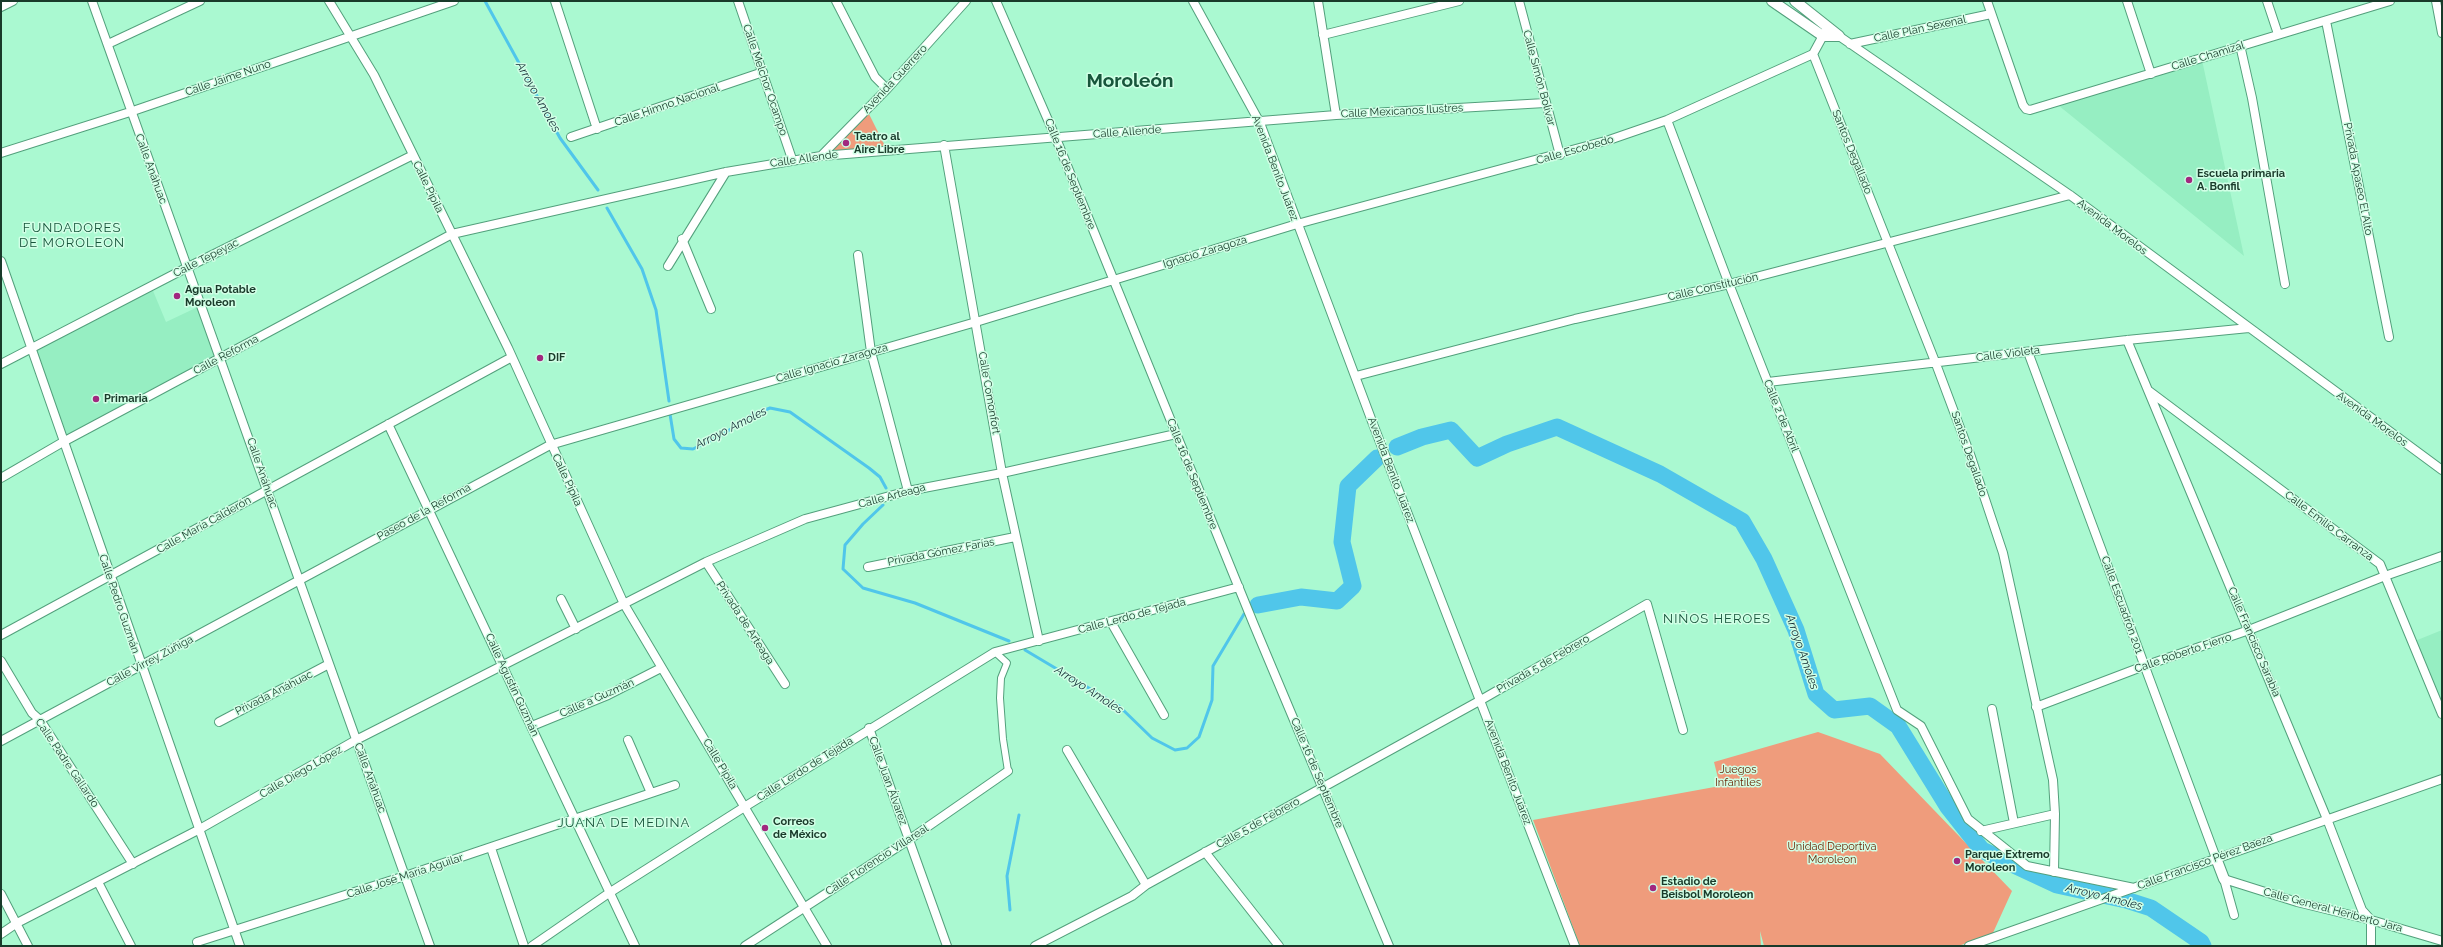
<!DOCTYPE html>
<html>
<head>
<meta charset="utf-8">
<style>
  body { margin:0 }
  #map { position:relative; width:2443px; height:947px; overflow:hidden; background:#aaf9d1; font-family:Raleway,sans-serif }
  canvas { display:block }
  .frame { position:absolute; inset:0; border:2px solid #193a2a; pointer-events:none }
</style>
</head>
<body>
<div id="map">
<canvas width="2443" height="947"></canvas>
<div class="frame"></div>
</div>
<script>
const g = document.querySelector('canvas').getContext('2d');
g.lineJoin = 'round';
function fill(path, color) { g.fillStyle = color; g.fill(path, 'evenodd'); }
const shape = rows => new Path2D(rows.map(r => 'M' + r).join(''));
function trace(path, color, width, dash) { g.strokeStyle = color; g.lineWidth = width; g.lineCap = dash ? 'butt' : 'round'; g.setLineDash(dash || []); g.stroke(path); }
function label(font, color, halo, rows, align = 'center') {
  g.font = font + ' Raleway,sans-serif'; g.lineWidth = 3; g.setLineDash([]); g.textBaseline = 'middle'; g.strokeStyle = halo; g.fillStyle = color; for (const [text, x, y, turn = 0] of rows) {
    g.save(); g.translate(x, y); g.rotate((+turn || 0) * Math.PI / 180); g.textAlign = isNaN(turn) ? turn : align; if (halo) g.strokeText(text, 0, 0); g.fillText(text, 0, 0); g.restore();
  }
}
const built = shape([
  [2202,60,2244,256,2058,105],
  [151,286,166,322,202,305,221,357,63,442,32,348],
  [2442,630,2442,709,2415,641]
]);
const green = shape([
  [867,110,887,150,821,156],
  [1818,732,1880,754,2012,891,1992,935,1958,946,1764,946,1760,931,1761,946,1580,946,1533,820,1720,786,1714,762]
]);
const stream = shape([
  [485,1,560,138,598,190],
  [607,208,642,269,656,310,669,401],
  [670,414,674,439,681,448,693,449,722,435,750,416,770,408,790,412,869,468,880,477,886,488],
  [883,505,863,524,845,545,843,569,863,588,915,603,1009,641],
  [1025,650,1119,706,1152,738,1175,750,1187,748,1199,737,1212,700,1213,666,1244,614],
  [1010,910,1007,876,1019,815]
]);
const river = shape([
  [1397,447,1422,437,1451,430,1477,458,1507,444,1557,427,1660,474,1742,521,1764,559,1796,630,1816,694,1834,710,1870,706,1898,726,1948,807,1982,850,2057,885,2126,900,2151,908,2201,942,2203,946],
  [1258,605,1301,597,1337,601,1353,586,1342,542,1348,486,1377,458]
]);
const pedestrian = shape([
  [995,652,1007,663,1001,678,1000,698,1003,739,1008,771]
]);
const minor = shape([
  [92,1,430,946],
  [329,1,374,75,508,348,624,604,827,946],
  [555,1,597,129],
  [738,1,792,159],
  [836,1,875,77,887,89],
  [996,1,1055,136,1254,625,1389,946],
  [1193,1,1260,123,1373,424,1575,946],
  [1318,1,1336,115],
  [1519,1,1560,155],
  [1987,1,2023,105,2026,109,2030,110,2390,1],
  [2127,1,2151,74],
  [2267,1,2278,34],
  [2436,1,2442,33],
  [1,7,13,1],
  [2326,21,2389,337],
  [1323,35,1459,1],
  [1839,36,2070,195,2442,470],
  [108,44,200,1],
  [1850,44,1991,14],
  [2240,45,2252,98,2285,284],
  [1813,54,1936,364,1971,457,2003,553,2053,780,2055,814,2054,872],
  [1667,120,1729,284,1897,710,1921,726,1968,819,2027,866,2134,888],
  [571,137,763,72],
  [944,145,1002,473,1039,641],
  [1,153,130,112,454,1],
  [821,156,887,89,966,1],
  [682,239,711,309],
  [858,255,871,352,908,491],
  [1,261,240,946],
  [668,266,726,172],
  [2127,340,2327,819,2362,910,2371,920,2371,946],
  [2028,352,2216,858],
  [1,364,188,267,413,155],
  [1356,376,1575,319,1729,284,2070,195],
  [1768,382,2127,340,2249,328],
  [2149,391,2380,564,2442,714],
  [388,424,635,946],
  [1,478,63,442,452,234,726,172,821,156,1336,115,1545,103],
  [706,562,785,684],
  [868,567,1015,537],
  [561,599,576,629],
  [1111,622,1164,715],
  [1,635,512,357],
  [1,661,32,713,40,720,133,864],
  [2036,707,2144,666,2249,630,2385,576,2442,556],
  [1992,709,2014,823],
  [219,722,329,664],
  [532,726,608,695,661,668],
  [869,728,947,946],
  [628,740,651,793],
  [1,741,550,445,976,322,1297,224,1609,140,1667,120,1813,54,1825,32],
  [1067,750,1146,885],
  [1981,831,2055,814],
  [491,848,524,946],
  [1205,852,1279,946],
  [2224,879,2297,902,2371,920,2442,941],
  [2224,879,2234,915],
  [98,882,131,946],
  [1,894,28,946],
  [1,934,17,923,198,830,356,740,706,562,805,519,908,491,1002,473,1176,434],
  [197,942,405,876,675,785],
  [532,946,609,893,746,806,995,652,1239,587],
  [745,946,910,839,1008,771],
  [1035,946,1132,896,1146,885,1481,700,1647,604,1683,730],
  [1969,946,2442,779]
]);
const tertiary = shape([
  [1772,1,1823,36,1839,36],
  [1795,1,1839,36],
  [2216,858,2224,879]
]);
const markers = [
  [846,143,4,"#a1287f"],
  [2189,180,4,"#a1287f"],
  [177,296,4,"#a1287f"],
  [540,358,4,"#a1287f"],
  [96,399,4,"#a1287f"],
  [765,828,4,"#a1287f"],
  [1957,861,4,"#a1287f"],
  [1653,888,4,"#a1287f"]
];
const streetNames = [
  ["Calle Plan Sexenal",1920,29,-12],
  ["Calle Chamizal",2208,56,-17],
  ["Calle Jaime Nuno",228,78,-19],
  ["Calle Simón Bolívar",1539,78,75],
  ["Avenida Guerrero",895,79,-47],
  ["Calle Melchor Ocampo",765,80,71],
  ["Calle Himno Nacional",667,105,-19],
  ["Calle Mexicanos Ilustres",1402,111,-3],
  ["Calle Allende",1127,132,-4],
  ["Calle Escobedo",1575,150,-16],
  ["Santos Degallado",1852,152,68],
  ["Calle Allende",804,159,-8],
  ["Avenida Benito Juárez",1275,168,69],
  ["Calle Anáhuac",151,169,70],
  ["Calle 16 de Septiembre",1070,174,68],
  ["Privada Apaseo El Alto",2358,179,79],
  ["Calle Pípila",428,187,64],
  ["Avenida Morelos",2112,227,37],
  ["Ignacio Zaragoza",1205,252,-17],
  ["Calle Tepeyac",206,258,-27],
  ["Calle Constitución",1713,287,-13],
  ["Calle Violeta",2008,354,-7],
  ["Calle Reforma",226,355,-28],
  ["Calle Ignacio Zaragoza",832,363,-16],
  ["Calle Comonfort",989,393,80],
  ["Calle 2 de Abril",1781,416,68],
  ["Avenida Morelos",2372,419,36],
  ["Santos Degallado",1969,454,71],
  ["Avenida Benito Juárez",1391,470,69],
  ["Calle Anáhuac",262,473,71],
  ["Calle 16 de Septiembre",1192,474,68],
  ["Calle Pípila",567,480,65],
  ["Calle Arteaga",892,496,-15],
  ["Paseo de la Reforma",424,512,-29],
  ["Calle María Calderón",204,525,-29],
  ["Calle Emilio Carranza",2329,526,37],
  ["Privada Gómez Farías",941,552,-11],
  ["Calle Pedro Guzmán",119,604,71],
  ["Calle Escuadrón 201",2122,605,70],
  ["Calle Lerdo de Tejada",1132,616,-15],
  ["Privada de Arteaga",745,623,57],
  ["Calle Francisco Sarabia",2254,642,67],
  ["Calle Roberto Fierro",2183,653,-19],
  ["Calle Virrey Zúñiga",150,661,-28],
  ["Privada 5 de Febrero",1543,664,-30],
  ["Calle Agustín Guzmán",512,685,65],
  ["Privada Anáhuac",274,693,-27],
  ["Calle a Guzmán",597,698,-24],
  ["Calle Padre Gallardo",67,763,56],
  ["Calle Pípila",720,764,59],
  ["Calle Lerdo de Tejada",805,769,-32],
  ["Calle Diego López",301,772,-30],
  ["Avenida Benito Juárez",1508,772,69],
  ["Calle 16 de Septiembre",1317,773,67],
  ["Calle Anáhuac",370,778,70],
  ["Calle Juan Álvarez",888,781,70],
  ["Calle 5 de Febrero",1258,823,-29],
  ["Calle Florencio Villareal",877,860,-33],
  ["Calle Francisco Pérez Baeza",2205,862,-20],
  ["Calle José María Aguilar",405,876,-18],
  ["Calle General Heriberto Jara",2333,910,15]
];
const poiNames = [
  ["Teatro al",854,137],
  ["Aire Libre",854,150],
  ["Escuela primaria",2197,174],
  ["A. Bonfil",2197,187],
  ["Agua Potable",185,290],
  ["Moroleon",185,303],
  ["DIF",548,358],
  ["Primaria",104,399],
  ["Correos",773,822],
  ["de México",773,835],
  ["Parque Extremo",1965,855],
  ["Moroleon",1965,868],
  ["Estadio de",1661,882],
  ["Beisbol Moroleon",1661,895]
];
const parkNames = [
  ["Juegos",1738,770],
  ["Infantiles",1738,783],
  ["Unidad Deportiva",1832,847],
  ["Moroleon",1832,860]
];
const waterNames = [
  ["Arroyo Amoles",538,97,61],
  ["Arroyo Amoles",731,428,-27],
  ["Arroyo Amoles",1802,652,71],
  ["Arroyo Amoles",1089,690,33],
  ["Arroyo Amoles",2104,897,14]
];
const quarterNames = [
  ["FUNDADORES",72,228],
  ["DE MOROLEON",72,243],
  ["NIÑOS HEROES",1717,619],
  ["JUANA DE MEDINA",624,823]
];
const townNames = [
  ["Moroleón",1130,81]
];
fill(built, '#96eec2');
fill(green, '#ef9c7c');
trace(stream, '#50c6ea', 3);
trace(river, '#50c6ea', 17);
trace(pedestrian, '#53a07c', 8);
trace(minor, '#53a07c', 10);
trace(tertiary, '#53a07c', 12);
trace(pedestrian, '#fff', 6);
trace(minor, '#fff', 8);
trace(tertiary, '#fff', 10);
for (const [x, y, r, color] of markers) { const dot = new Path2D(); dot.arc(x, y, r, 0, 2 * Math.PI); g.fillStyle = color; g.fill(dot); trace(dot, '#d1ffe6', 1.5); }
label('11px', '#193a2a', '#d1ffe6', streetNames);
label('bold 11px', '#193a2a', '#d1ffe6', poiNames, 'left');
label('11px', '#6a2606', '#d1ffe6', parkNames);
label('italic 12px', '#152f37', '#d1ffe6', waterNames);
g.letterSpacing = '1px';
label('13px', '#17553b', '#d1ffe6', quarterNames);
g.letterSpacing = '0px';
label('bold 19px', '#17553b', '#d1ffe6', townNames);
</script>
</body>
</html>
